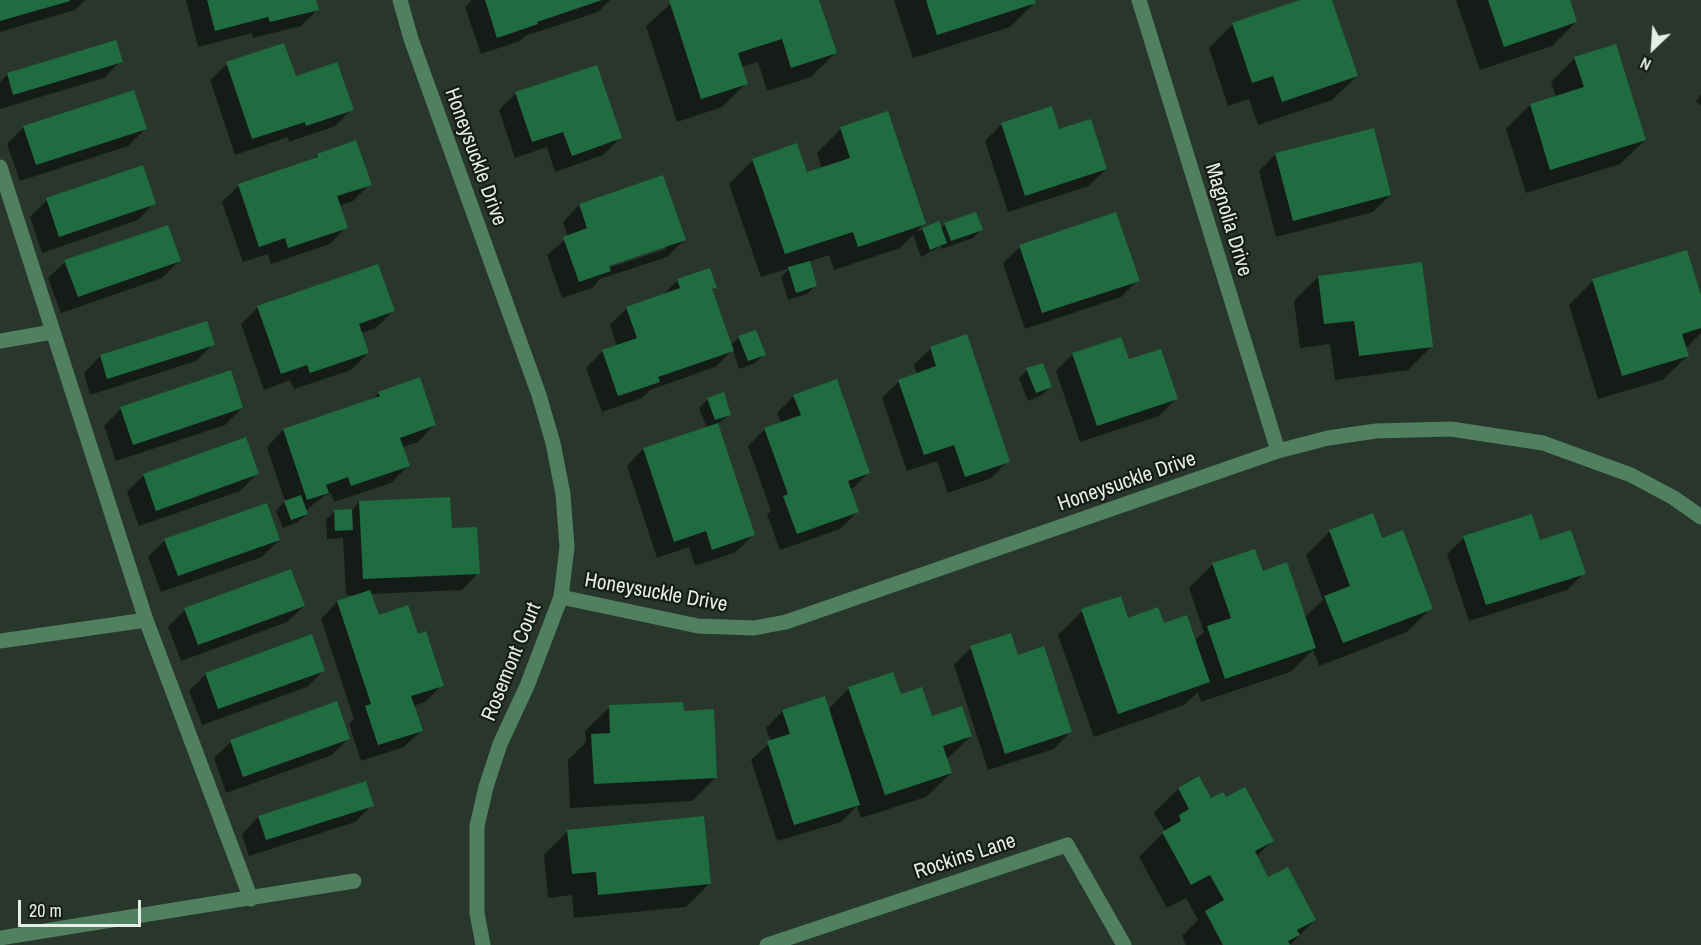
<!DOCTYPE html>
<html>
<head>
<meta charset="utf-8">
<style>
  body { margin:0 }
  #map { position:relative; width:1701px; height:945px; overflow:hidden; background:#28362c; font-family:"Archivo Narrow",sans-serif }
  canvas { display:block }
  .north { position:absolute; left:1623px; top:18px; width:60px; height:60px; -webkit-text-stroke:4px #151c17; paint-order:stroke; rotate:205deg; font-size:16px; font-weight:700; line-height:24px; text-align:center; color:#e4ede6 }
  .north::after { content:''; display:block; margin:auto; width:21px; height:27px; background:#e4ede6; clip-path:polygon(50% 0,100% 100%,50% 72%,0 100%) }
  .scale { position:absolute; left:18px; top:900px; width:123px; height:27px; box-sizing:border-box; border:3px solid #e4ede6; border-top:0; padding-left:8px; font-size:18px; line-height:21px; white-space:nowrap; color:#e4ede6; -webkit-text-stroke:4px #151c17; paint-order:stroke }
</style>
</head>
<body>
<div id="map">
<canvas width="1701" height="945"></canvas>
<div class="north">N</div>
<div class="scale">20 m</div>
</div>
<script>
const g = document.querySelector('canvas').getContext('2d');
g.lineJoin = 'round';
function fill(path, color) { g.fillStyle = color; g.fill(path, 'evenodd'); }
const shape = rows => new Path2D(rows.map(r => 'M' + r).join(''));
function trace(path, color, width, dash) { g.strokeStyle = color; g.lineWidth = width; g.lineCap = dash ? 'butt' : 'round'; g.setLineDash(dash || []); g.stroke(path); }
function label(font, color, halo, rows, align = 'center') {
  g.font = font + ' "Archivo Narrow",sans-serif'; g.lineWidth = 4.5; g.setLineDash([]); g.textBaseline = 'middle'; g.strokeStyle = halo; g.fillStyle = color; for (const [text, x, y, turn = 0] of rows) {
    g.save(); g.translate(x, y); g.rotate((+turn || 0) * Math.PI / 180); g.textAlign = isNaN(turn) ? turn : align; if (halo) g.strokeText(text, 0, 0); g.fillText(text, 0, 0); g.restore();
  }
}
const shadow = shape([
  [0,0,85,0,75,10,0,32],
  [186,0,315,0,317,10,301,26,253,38,252,33,198,47],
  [472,0,610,0,598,12,525,36,520,41,481,54,465,7],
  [675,0,818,0,835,53,811,77,767,91,758,62,741,67,746,83,722,107,677,122,646,26],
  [894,0,1033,0,1034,3,1010,27,913,58],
  [1304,0,1331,0,1357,76,1332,100,1258,125,1249,99,1228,106,1209,48,1233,24],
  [1456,0,1568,0,1576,22,1552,46,1480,70],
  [1575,58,1645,140,1620,164,1526,193,1506,129,1530,105,1556,97,1551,82],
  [121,61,104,78,0,109,0,82,8,74],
  [227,64,295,78,352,109,335,126,289,142,288,137,235,155,210,80],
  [596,67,620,138,603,155,555,172,547,147,515,158,499,110,515,94],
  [1701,94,1701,105,1696,102],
  [1002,124,1106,169,1089,186,1008,212,985,141],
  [24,127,145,129,128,146,20,181,7,144],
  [841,129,924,223,916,232,938,223,940,229,945,224,981,230,973,238,942,249,941,246,921,257,913,235,900,248,834,270,829,255,808,262,815,286,807,294,788,300,781,277,790,268,761,277,729,184,753,160,806,174,822,169,817,153],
  [1276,154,1390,195,1373,212,1276,237,1259,171],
  [318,155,370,184,353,201,339,206,346,227,330,244,271,264,268,254,243,262,222,202,239,185,311,161],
  [662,177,684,240,667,257,600,279,592,288,562,298,547,255,568,237,563,222,579,205],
  [666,246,666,249,602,270,601,267],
  [47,200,154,203,138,220,42,253,30,217],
  [1020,247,1138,280,1121,297,1025,329,1003,263],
  [179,261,162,278,61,313,48,278,65,262],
  [1318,277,1432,346,1408,370,1335,380,1330,344,1300,348,1294,301],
  [678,280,715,288,711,291,730,346,739,337,764,355,755,363,739,369,733,350,715,367,650,390,642,398,602,412,586,368,603,351,617,346,610,325,627,308,661,297],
  [1593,281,1701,300,1701,333,1685,349,1687,356,1663,380,1598,399,1569,305],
  [258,307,393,311,376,328,361,333,368,353,351,370,294,389,290,380,264,390,241,324],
  [206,323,213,344,196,361,90,395,84,373,100,356],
  [931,348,1008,461,991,478,948,493,937,461,907,471,882,398,899,381,917,375,914,365],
  [1073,354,1128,361,1176,399,1159,416,1080,442,1056,371],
  [1027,370,1050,387,1042,395,1028,401,1019,378],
  [379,393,434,425,418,442,402,447,408,466,391,483,334,502,331,493,324,496,305,511,307,514,298,522,283,528,276,511,285,501,267,447,283,430,371,401],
  [794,396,868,473,851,490,857,512,840,529,780,550,767,514,771,511,748,446,765,429,781,423,777,413],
  [708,399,729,415,716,425,753,535,736,552,695,566,689,547,657,558,627,466,643,449,707,428,699,408],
  [242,408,225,425,116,461,104,426,121,409],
  [257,474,240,491,139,526,127,492,144,475],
  [359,502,450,529,478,573,462,590,370,594,378,617,417,635,442,685,425,702,413,706,421,731,404,747,361,761,349,724,354,719,321,619,337,602,357,596,346,595,343,538,327,539,326,520,334,512,351,511],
  [1330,531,1381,540,1431,608,1407,632,1319,666,1313,650,1290,672,1201,702,1198,692,1184,705,1094,737,1058,635,1082,611,1163,625,1194,641,1204,632,1189,588,1213,564,1262,573,1304,618,1323,600,1306,555],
  [1464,538,1539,542,1584,573,1567,590,1469,621,1447,554],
  [165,540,279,540,262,557,161,592,148,557],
  [304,606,287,622,181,661,168,627,185,610],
  [971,648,1017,657,1070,732,1054,749,988,770,954,665],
  [323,671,307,687,202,725,189,691,206,674],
  [849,688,900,696,931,718,971,736,946,760,951,773,926,797,861,818,857,806,841,822,777,841,751,760,771,742,766,728,783,711,828,710],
  [610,707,682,713,716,777,692,801,570,808,568,760,586,742,585,731],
  [349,738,332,755,226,793,214,758,231,742],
  [1199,778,1211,800,1226,799,1272,841,1256,857,1268,879,1315,920,1291,944,1186,945,1182,936,1198,920,1186,898,1167,908,1139,857,1165,831,1154,813,1178,789],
  [372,805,355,822,249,856,242,834,258,817],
  [568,831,710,883,686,907,574,918,572,895,548,898,544,855]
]);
const building = shape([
  [0,0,70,0,70,1,0,21],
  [207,0,316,0,319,10,270,22,268,17,215,31],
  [485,0,602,0,537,22,538,24,497,38],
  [669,0,819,0,837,53,791,68,782,39,738,53,748,84,701,99],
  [926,0,1035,0,1036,3,937,35],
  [1300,0,1332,0,1358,76,1282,102,1273,76,1252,83,1232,23],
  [1488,0,1570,0,1577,22,1504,47],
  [116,40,123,62,13,95,7,73],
  [284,43,296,76,337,62,354,110,306,126,305,122,252,139,226,62],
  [1616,44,1646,140,1550,170,1530,104,1584,87,1574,57],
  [597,65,622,138,572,156,563,132,532,142,515,92],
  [134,90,147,129,36,165,23,126],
  [1052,106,1059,129,1091,119,1107,169,1025,196,1001,123],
  [888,111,926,224,858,247,853,232,785,254,752,159,797,143,807,172,850,158,840,127],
  [1374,128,1391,195,1293,221,1275,153],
  [356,140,372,185,337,196,348,228,288,248,285,238,259,247,238,184,318,157,317,154],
  [143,165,156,204,59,237,46,198],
  [663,175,686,240,609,266,611,271,579,282,563,237,587,228,579,204],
  [976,212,983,230,951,241,944,223],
  [1116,212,1140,281,1042,313,1019,245],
  [939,221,947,243,930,250,922,228],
  [168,225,181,261,78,297,64,260],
  [1687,250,1701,295,1701,328,1682,334,1689,356,1622,376,1592,279],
  [810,261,817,286,796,293,788,267],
  [1422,262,1433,347,1359,356,1354,321,1324,324,1318,276],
  [378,264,395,311,359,324,369,353,310,373,307,365,281,374,257,306],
  [710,268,717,288,712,289,734,351,658,377,660,382,618,396,602,350,637,338,626,307,680,288,677,279],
  [207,321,215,345,107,379,100,355],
  [756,330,766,355,748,361,738,336],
  [967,334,1010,462,965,477,954,445,924,455,898,380,936,366,930,347],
  [1121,337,1129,359,1161,349,1178,399,1097,426,1072,353],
  [1043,363,1052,387,1036,393,1026,368],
  [231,370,243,408,133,445,120,407],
  [420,377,436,425,400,438,410,466,351,486,348,477,326,485,329,493,307,500,283,429,380,396,378,392],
  [837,379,870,473,848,481,859,512,797,534,783,496,788,494,764,428,801,415,793,395],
  [724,392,731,415,715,420,707,398],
  [718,423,755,535,712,550,706,531,674,542,643,448],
  [246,437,259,474,156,511,143,474],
  [301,495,308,514,291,520,284,501],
  [450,497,452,528,477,527,480,574,363,579,359,501],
  [267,503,280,540,178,576,164,539],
  [352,509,353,530,335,531,334,510],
  [1373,513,1382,538,1403,530,1433,609,1343,643,1324,596,1350,586,1329,530],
  [1532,514,1540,540,1571,530,1586,574,1486,605,1463,536],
  [1255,549,1263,571,1287,562,1316,648,1225,679,1207,626,1231,618,1212,563],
  [291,569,305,606,198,645,184,608],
  [370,590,379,615,408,605,418,634,426,631,444,686,411,696,423,731,378,745,365,706,371,704,337,601],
  [1121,596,1128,618,1158,607,1164,623,1187,615,1210,682,1118,714,1081,609],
  [1011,633,1018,655,1044,646,1072,732,1005,754,970,646],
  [312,634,325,671,218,709,205,673],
  [893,672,901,694,922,687,932,716,962,706,972,736,943,746,952,773,885,795,848,687],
  [825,696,860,805,794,825,767,741,790,734,782,710],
  [337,701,350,739,243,777,230,740],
  [683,702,684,711,714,709,717,778,594,784,591,734,610,733,609,705],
  [1199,776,1211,798,1223,792,1226,797,1245,787,1274,841,1255,851,1268,877,1288,867,1316,920,1297,930,1300,935,1288,941,1290,945,1223,945,1205,911,1224,900,1210,875,1191,885,1162,832,1181,821,1179,815,1189,809,1178,788],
  [366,781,374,806,266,840,258,816],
  [704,816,711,884,598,895,596,872,572,874,567,830]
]);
const minor = shape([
  [400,0,411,39,539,395,553,443,563,494,567,547,561,597,527,686,500,744,486,787,477,826,477,913,483,945],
  [1139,0,1278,451],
  [0,167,146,620,251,899],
  [0,341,52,332],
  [561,597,698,626,754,628,786,622,1278,451,1328,438,1376,431,1451,429,1543,443,1631,475,1674,498,1701,517],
  [0,641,146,620],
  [0,938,354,881],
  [767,945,1067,845,1124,945]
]);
const streetNames = [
  ["Honeysuckle Drive",475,157,70],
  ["Magnolia Drive",1228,220,73],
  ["Honeysuckle Drive",1127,482,-19],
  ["Honeysuckle Drive",656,593,10],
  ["Rosemont Court",512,662,-68],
  ["Rockins Lane",965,857,-18]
];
fill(shadow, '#0007');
fill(building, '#1e6c3f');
trace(minor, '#50805f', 15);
label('21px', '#e4ede6', '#151c17', streetNames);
</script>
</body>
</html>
